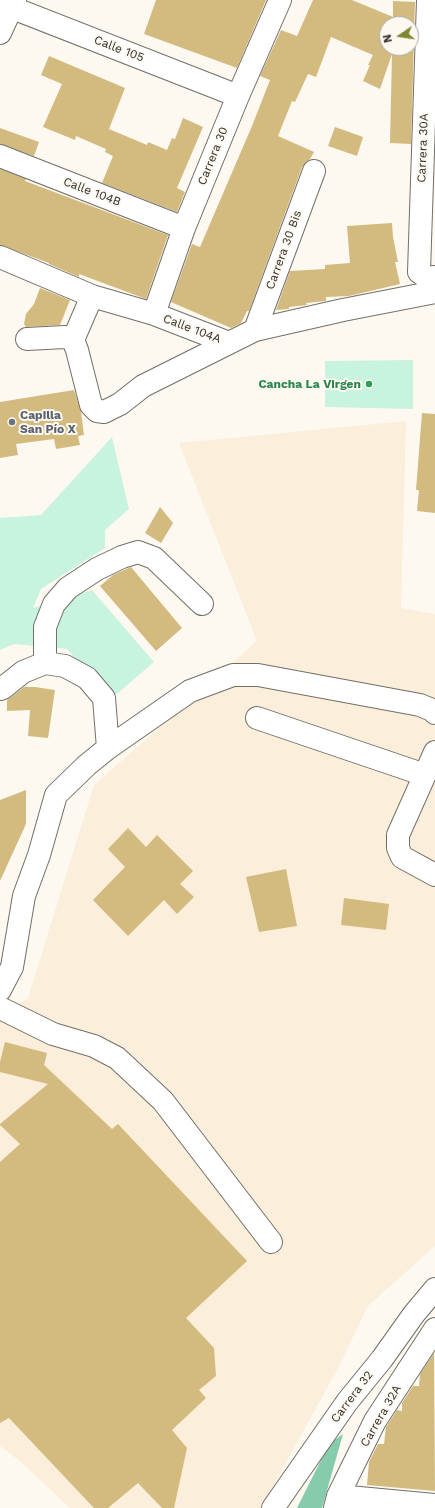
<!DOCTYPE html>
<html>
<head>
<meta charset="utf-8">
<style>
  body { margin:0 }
  #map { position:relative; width:435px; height:1508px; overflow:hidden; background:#fdf9f1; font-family:"Work Sans",sans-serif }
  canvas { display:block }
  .north { position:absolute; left:379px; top:16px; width:40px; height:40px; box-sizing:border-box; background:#fdf9f1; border:1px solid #aca9a3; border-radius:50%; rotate:257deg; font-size:11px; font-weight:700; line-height:16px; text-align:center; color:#32312e }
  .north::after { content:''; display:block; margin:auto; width:14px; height:18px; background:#818630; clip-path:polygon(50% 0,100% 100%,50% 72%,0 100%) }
</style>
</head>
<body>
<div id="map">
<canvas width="435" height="1508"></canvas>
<div class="north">N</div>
</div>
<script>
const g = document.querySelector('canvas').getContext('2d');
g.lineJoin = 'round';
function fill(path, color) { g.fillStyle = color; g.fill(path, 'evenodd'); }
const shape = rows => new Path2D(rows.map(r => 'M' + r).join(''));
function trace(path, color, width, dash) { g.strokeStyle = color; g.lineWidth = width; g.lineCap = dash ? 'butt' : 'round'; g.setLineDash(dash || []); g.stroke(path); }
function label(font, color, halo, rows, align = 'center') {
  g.font = font + ' "Work Sans",sans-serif'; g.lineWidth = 4; g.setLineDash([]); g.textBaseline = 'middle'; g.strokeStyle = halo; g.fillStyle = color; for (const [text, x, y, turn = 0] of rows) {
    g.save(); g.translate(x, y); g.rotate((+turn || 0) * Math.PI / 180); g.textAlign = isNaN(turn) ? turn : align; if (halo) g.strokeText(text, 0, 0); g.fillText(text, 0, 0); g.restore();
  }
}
const industrial = shape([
  [406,421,401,608,435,614,435,1246,368,1306,337,1370,261,1508,70,1508,20,1461,0,1446,0,1017,28,998,94,785,257,641,179,443]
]);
const green = shape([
  [413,360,413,409,325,407,325,361],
  [112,437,129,509,105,530,105,548,41,589,33,608,92,590,154,662,111,699,67,649,14,644,0,650,0,518,41,515]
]);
const forest = shape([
  [343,1434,322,1508,297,1508,329,1444]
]);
const building = shape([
  [156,0,266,0,237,68,144,34],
  [313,0,352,0,393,17,393,1,415,2,411,144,390,143,392,54,380,89,363,81,370,65,368,65,373,55,331,37,316,77,308,74,295,102,292,101,278,136,314,152,310,159,306,162,302,167,249,311,247,311,241,323,231,328,171,302,192,244,200,247,252,126,270,80,260,76,281,30,297,36],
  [387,24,411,24,411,48,387,48],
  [49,56,125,88,109,129,147,145,148,142,167,150,172,138,175,139,183,118,203,127,177,188,185,192,177,212,102,183,113,156,105,152,106,149,76,136,75,140,43,127,62,84,41,75],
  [335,127,363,137,357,156,328,146],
  [0,128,39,142,34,156,0,144],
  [0,169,26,179,25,181,168,235,146,299,79,274,79,277,49,264,49,263,0,245],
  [392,223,393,237,398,262,395,262,400,284,349,296,326,297,326,301,306,303,307,305,289,307,289,309,276,310,290,271,325,269,325,265,350,263,347,226],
  [40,288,70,300,60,325,26,327,24,324,26,314,34,304],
  [74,390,81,412,84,435,78,436,80,445,56,449,54,439,16,444,18,455,0,458,0,402],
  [422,413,435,414,435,513,417,511,419,490,416,490],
  [160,507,173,523,161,543,145,533],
  [131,567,182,628,156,651,100,586,113,575],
  [24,687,35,687,55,690,48,738,28,736,30,710,7,711,7,700],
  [26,790,26,824,0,881,0,800],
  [128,828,146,847,157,835,193,871,180,884,194,897,177,914,164,900,128,936,93,900,125,867,108,849],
  [286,869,297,926,259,932,246,877],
  [344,898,389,904,386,930,341,925],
  [5,1042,47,1053,44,1065,112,1129,118,1124,247,1261,186,1318,214,1348,216,1376,199,1390,206,1398,172,1430,187,1448,174,1508,162,1508,138,1483,108,1508,94,1508,9,1418,0,1423,0,1162,20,1144,0,1125,0,1124,48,1084,0,1072,0,1062],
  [434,1353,435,1491,367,1485,369,1462,378,1444,384,1444,386,1427,397,1410,402,1411,402,1403,413,1386,419,1386,420,1374]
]);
const minor = shape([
  [428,0,419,272,427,278,435,277],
  [0,3,238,96],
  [0,33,15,0],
  [0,156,184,228],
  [0,257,92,296,154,314,229,343],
  [154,314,184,228,238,96,280,0],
  [255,330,314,171],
  [27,339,65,337,73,340,77,350,91,405,97,411,104,412,120,404,143,386,255,330,343,310,435,292],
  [73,340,92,296],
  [45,663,45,627,54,604,68,588,97,569,122,557,138,552,154,558,202,604],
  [0,689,3,688,23,672,45,663,65,666,87,678,104,698,108,748],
  [257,718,425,775],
  [435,752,398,835,398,848,402,857,435,875],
  [0,990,12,967,24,896,39,855,56,795,87,765,108,748,190,691,233,675,258,675,420,705,432,710,435,713],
  [0,1008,53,1034,94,1046,117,1058,163,1101,271,1242],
  [338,1496,435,1505],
  [335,1508,338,1496,375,1421,435,1329]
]);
const major = shape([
  [273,1508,347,1402,382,1359,414,1314,435,1289]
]);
const markers = [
  [369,384,4,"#2e9e5b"],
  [12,422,4,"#6b7280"]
];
const streetNames = [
  ["Calle 105",119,49,21],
  ["Carrera 30A",423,148,-88],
  ["Carrera 30",213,156,-68],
  ["Calle 104B",92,192,21],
  ["Carrera 30 Bis",284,250,-70],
  ["Calle 104A",192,329,21],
  ["Carrera 32",352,1397,-53],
  ["Carrera 32A",381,1416,-60]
];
const leisureNames = [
  ["Cancha La Virgen",361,384]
];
const worshipNames = [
  ["Capilla",20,415],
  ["San Pío X",20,429]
];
fill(industrial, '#fbeeda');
fill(green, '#c8f3df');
fill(forest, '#86cbac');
fill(building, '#d3bb7f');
trace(minor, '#726f67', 24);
trace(major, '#726f67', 24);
trace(minor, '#fff', 22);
trace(major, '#fff', 22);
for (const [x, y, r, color] of markers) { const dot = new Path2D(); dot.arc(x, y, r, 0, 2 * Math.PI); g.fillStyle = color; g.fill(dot); trace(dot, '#fdf9f1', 1.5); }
label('12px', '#32312e', '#fdf9f1', streetNames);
label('bold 12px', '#27864d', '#fdf9f1', leisureNames, 'right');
label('bold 12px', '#5b616d', '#fdf9f1', worshipNames, 'left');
</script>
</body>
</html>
